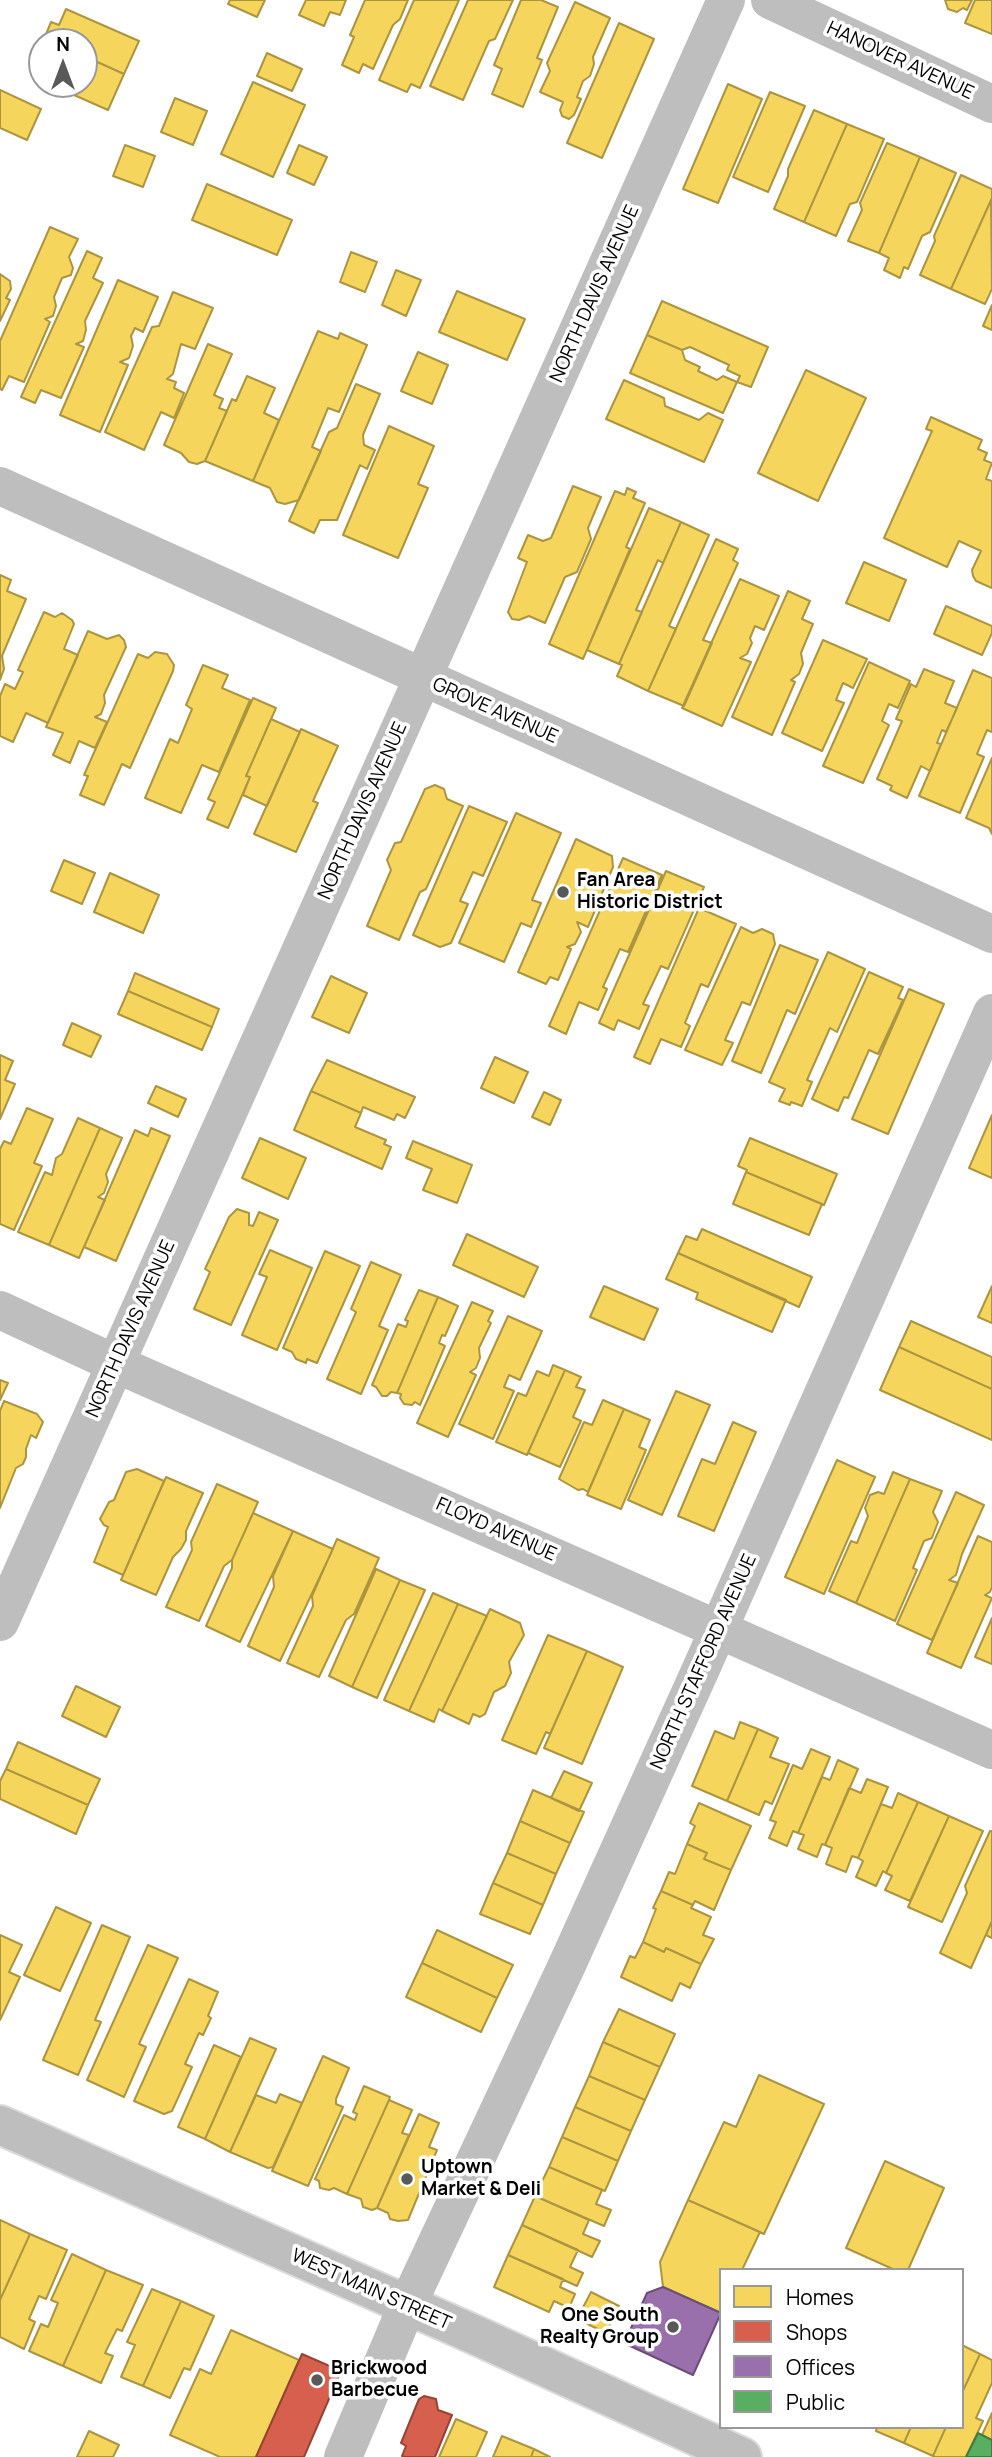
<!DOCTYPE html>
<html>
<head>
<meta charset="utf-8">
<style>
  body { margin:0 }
  #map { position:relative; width:992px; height:2457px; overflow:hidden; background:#fff; font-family:Manrope,sans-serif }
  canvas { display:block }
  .legend { position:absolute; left:719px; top:2268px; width:245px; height:161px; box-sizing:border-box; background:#fff; border:2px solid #999; margin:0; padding:9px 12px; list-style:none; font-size:21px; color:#000 }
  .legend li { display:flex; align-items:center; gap:14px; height:35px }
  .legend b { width:35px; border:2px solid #999 }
  .north { position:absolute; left:28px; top:28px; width:70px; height:70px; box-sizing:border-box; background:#fff; border:2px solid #999; border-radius:50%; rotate:0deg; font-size:19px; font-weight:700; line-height:28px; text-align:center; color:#000 }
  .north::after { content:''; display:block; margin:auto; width:24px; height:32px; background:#595959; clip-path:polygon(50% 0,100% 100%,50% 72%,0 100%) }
</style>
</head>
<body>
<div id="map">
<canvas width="992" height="2457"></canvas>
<ul class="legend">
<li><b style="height:19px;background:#f6d55c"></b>Homes</li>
<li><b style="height:19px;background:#d6604d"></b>Shops</li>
<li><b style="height:19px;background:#9970ab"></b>Offices</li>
<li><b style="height:19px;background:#5aae61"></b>Public</li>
</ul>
<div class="north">N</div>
</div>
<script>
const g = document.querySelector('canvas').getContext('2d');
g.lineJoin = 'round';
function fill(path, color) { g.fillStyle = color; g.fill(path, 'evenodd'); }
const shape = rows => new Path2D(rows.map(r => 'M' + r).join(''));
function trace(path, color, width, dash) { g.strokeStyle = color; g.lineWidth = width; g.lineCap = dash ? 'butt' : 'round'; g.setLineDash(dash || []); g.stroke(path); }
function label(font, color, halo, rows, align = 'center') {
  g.font = font + ' Manrope,sans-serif'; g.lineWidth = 7; g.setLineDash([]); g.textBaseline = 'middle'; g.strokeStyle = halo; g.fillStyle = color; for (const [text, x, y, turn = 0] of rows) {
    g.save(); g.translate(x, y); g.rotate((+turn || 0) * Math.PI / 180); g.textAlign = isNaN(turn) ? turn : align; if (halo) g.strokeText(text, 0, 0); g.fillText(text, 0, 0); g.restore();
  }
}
const homes = shape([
  [230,0,265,0,257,17,228,4,230,0],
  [306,0,346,0,340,15,330,12,324,26,299,15,306,0],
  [365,0,408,0,400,19,393,25,373,69,363,64,359,73,342,65,354,37,350,35,365,0],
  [414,0,459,0,420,88,411,84,407,92,379,80,414,0],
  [468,0,513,0,495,39,489,41,463,100,430,86,468,0],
  [521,0,541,0,558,7,537,58,542,60,523,107,492,94,502,69,494,65,521,0],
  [945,0,972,0,967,10,963,8,957,12,948,9,945,0],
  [975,0,992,0,992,34,965,23,975,0],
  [575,2,610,18,593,57,594,64,590,76,583,81,577,97,581,99,574,115,569,119,562,116,560,110,563,102,540,92,550,71,547,63,575,2],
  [66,9,139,41,124,74,84,56,84,42,52,42,44,39,51,22,59,25,66,9],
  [619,23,654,39,602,158,567,143,619,23],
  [267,53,302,69,292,91,257,76,267,53],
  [84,56,124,74,108,110,49,84,84,84,84,56],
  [42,61,42,81,35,78,42,61],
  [253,82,305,105,273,177,221,154,253,82],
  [728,84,762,99,718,203,683,189,728,84],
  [0,90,41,109,27,140,0,128,0,90],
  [770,92,805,106,768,192,733,177,770,92],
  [175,98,207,111,193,145,161,132,175,98],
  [814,110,847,124,804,222,774,209,788,176,788,169,814,110],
  [847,124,884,139,857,202,850,204,836,236,804,222,847,124],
  [887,143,920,157,879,253,848,241,862,210,860,203,887,143],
  [125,145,155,156,143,187,113,176,125,145],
  [299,145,327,157,314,185,287,173,299,145],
  [920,157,956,173,930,232,922,236,908,269,904,267,900,278,884,270,889,258,879,253,920,157],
  [961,175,992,189,992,198,951,289,920,275,935,241,934,236,961,175],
  [207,184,292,220,277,255,192,220,207,184],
  [991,200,992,289,985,304,951,289,991,200],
  [50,227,78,239,69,257,73,268,71,275,62,278,54,297,56,306,53,316,45,319,50,322,24,382,9,376,2,390,0,389,0,341,50,227],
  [87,251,102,258,93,278,103,283,85,321,86,330,83,341,76,344,84,347,61,398,41,390,35,403,21,397,87,251],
  [351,252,377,262,365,292,340,282,351,252],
  [396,270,421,280,406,316,382,305,396,270],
  [0,274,10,281,11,289,6,298,10,300,0,321,0,274],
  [118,280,158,297,143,332,135,328,131,336,133,346,129,358,120,362,128,365,100,432,60,415,118,280],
  [457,291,525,319,507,360,439,332,457,291],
  [173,292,213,308,195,349,181,344,173,374,167,379,176,382,174,388,184,393,174,418,161,412,144,450,105,432,152,327,159,326,173,292],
  [662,301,768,347,751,387,737,382,740,376,727,370,729,365,690,347,682,350,647,335,662,301],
  [992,305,992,330,983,326,992,305],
  [318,331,338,339,340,333,367,345,339,412,328,408,312,447,321,451,299,500,285,504,277,502,270,488,253,481,318,331],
  [647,335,682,350,685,360,700,367,698,371,717,380,723,376,737,382,723,413,630,373,647,335],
  [208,344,232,354,214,395,223,399,219,408,227,411,205,461,197,464,189,462,181,453,164,445,208,344],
  [418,352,448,365,432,404,401,391,418,352],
  [806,370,866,398,818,501,758,473,806,370],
  [247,376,275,388,264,413,279,420,253,481,205,461,232,399,236,401,247,376],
  [624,380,664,398,665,406,699,420,708,413,723,420,704,462,606,419,624,380],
  [356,384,380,394,363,435,364,445,375,450,367,469,360,465,337,520,320,520,314,533,289,521,329,432,337,428,356,384],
  [931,417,982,440,978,449,987,453,984,460,992,463,986,479,992,481,992,588,976,581,973,576,972,570,981,551,959,541,947,567,884,538,932,431,926,429,931,417],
  [389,426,434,446,418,484,428,488,398,558,343,535,389,426],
  [573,486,601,497,588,528,591,539,577,572,565,577,545,623,529,616,519,620,512,619,508,612,527,562,518,558,528,535,543,541,551,538,573,486],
  [627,488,636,492,633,498,645,503,626,547,630,549,583,659,549,644,615,491,625,495,627,488],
  [649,508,681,522,663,563,658,560,636,610,642,612,619,664,587,650,649,508],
  [681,522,709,535,669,626,676,629,648,691,617,676,622,665,619,664,681,522],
  [716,539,738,549,733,560,738,563,703,640,712,643,684,706,648,691,716,539],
  [864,562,906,580,889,621,846,603,864,562],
  [0,575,11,580,7,591,26,599,2,656,4,669,0,680,0,575],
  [740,579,779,596,764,630,755,626,750,638,752,643,747,654,740,658,751,662,722,726,682,708,740,579],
  [788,591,810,601,802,619,813,624,801,653,803,664,799,674,791,680,795,682,772,735,732,717,788,591],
  [946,606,992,626,992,633,982,655,934,634,946,606],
  [44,612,55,617,62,613,72,620,74,624,64,649,78,655,48,723,26,713,13,742,0,736,0,696,5,684,15,689,23,672,18,670,44,612],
  [88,631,107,639,119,635,124,640,126,647,104,695,105,703,101,714,95,717,107,722,95,748,79,741,70,763,53,755,63,733,46,727,88,631],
  [823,640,867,659,853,688,843,683,836,700,844,703,822,751,782,733,823,640],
  [155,652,167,654,174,665,173,671,130,768,122,764,104,805,80,795,88,776,84,775,138,654,148,658,155,652],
  [869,662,910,681,898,708,889,704,882,721,889,725,863,783,823,766,869,662],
  [203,665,228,675,222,688,250,700,219,772,202,765,181,813,145,798,170,739,178,743,192,709,186,705,203,665],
  [924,669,954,681,945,703,957,708,946,732,942,730,937,743,941,744,930,771,921,766,907,798,890,790,892,786,877,779,902,721,896,719,911,684,916,687,924,669],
  [973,670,992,678,992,732,987,730,977,754,984,757,960,813,919,796,973,670],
  [253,698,276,708,246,776,250,777,228,828,207,819,215,802,208,799,253,698],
  [271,719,300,732,267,806,243,795,250,777,246,776,271,719],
  [301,729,338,746,313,801,318,803,296,852,254,834,301,729],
  [992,758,992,834,989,828,966,818,992,758],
  [435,785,444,789,447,799,463,806,426,889,420,892,399,940,367,926,391,870,387,860,395,843,401,842,425,789,435,785],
  [469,806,507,822,483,876,473,872,460,901,468,904,451,943,440,947,413,935,469,806],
  [516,813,561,833,532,900,541,903,531,927,521,923,504,962,459,943,516,813],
  [576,839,612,856,613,867,588,927,577,922,581,932,575,944,567,947,571,949,558,980,550,977,546,984,518,972,576,839],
  [623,858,662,875,628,952,620,949,603,987,607,989,598,1010,579,1002,566,1034,549,1026,623,858],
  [64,860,95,873,82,904,51,891,64,860],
  [666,871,704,887,668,969,661,966,643,1004,649,1006,639,1029,618,1020,614,1030,599,1023,666,871],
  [110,873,159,895,143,933,94,912,110,873],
  [699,908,736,924,708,987,701,984,685,1023,690,1026,681,1047,661,1039,650,1064,634,1057,699,908],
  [741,927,753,933,762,929,773,934,775,944,750,1005,742,1002,725,1040,733,1043,722,1065,685,1050,741,927],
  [780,945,818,960,795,1014,787,1010,761,1073,732,1061,780,945],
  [828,952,865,969,837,1032,830,1028,807,1080,812,1082,802,1106,791,1102,790,1105,779,1101,785,1089,769,1082,828,952],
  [869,972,903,987,898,998,903,1000,878,1054,869,1050,848,1098,844,1097,838,1111,812,1099,869,972],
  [135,973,219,1009,212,1027,128,991,135,973],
  [331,976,367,993,349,1033,312,1017,331,976],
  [909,989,944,1004,888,1134,852,1119,909,989],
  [128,991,212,1027,202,1050,118,1014,128,991],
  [72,1023,101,1036,91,1057,63,1045,72,1023],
  [0,1055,13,1061,5,1080,15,1084,0,1119,0,1055],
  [495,1057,528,1072,514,1103,481,1088,495,1057],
  [327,1060,415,1097,405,1118,397,1114,394,1120,363,1107,361,1113,311,1091,327,1060],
  [156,1086,186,1099,178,1117,148,1103,156,1086],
  [311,1091,361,1113,355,1127,386,1140,384,1144,391,1147,382,1169,294,1130,311,1091],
  [544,1092,561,1100,550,1125,532,1117,544,1092],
  [27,1108,53,1119,34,1163,42,1166,14,1230,0,1224,0,1149,4,1141,11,1144,27,1108],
  [992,1115,992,1178,969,1168,992,1115],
  [78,1118,100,1128,49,1245,18,1232,45,1172,52,1175,56,1158,62,1154,78,1118],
  [100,1128,122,1138,106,1174,108,1182,104,1193,98,1197,105,1200,79,1258,49,1245,100,1128],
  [151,1128,170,1136,116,1261,84,1247,135,1130,148,1136,151,1128],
  [260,1138,306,1158,288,1199,242,1178,260,1138],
  [750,1138,837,1174,824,1205,746,1172,747,1170,738,1166,750,1138],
  [413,1141,472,1165,457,1203,423,1190,432,1169,406,1158,413,1141],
  [746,1172,822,1204,809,1235,733,1204,746,1172],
  [237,1209,249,1213,249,1225,253,1226,259,1212,278,1220,231,1325,194,1309,210,1272,205,1269,229,1217,237,1209],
  [702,1229,812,1277,799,1307,678,1253,686,1236,697,1240,702,1229],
  [467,1234,538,1267,524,1297,453,1265,467,1234],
  [270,1250,312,1268,277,1350,242,1335,267,1277,259,1274,270,1250],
  [325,1251,360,1266,317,1363,307,1359,306,1363,296,1359,292,1352,283,1348,325,1251],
  [678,1253,786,1300,772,1332,696,1299,698,1293,666,1279,678,1253],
  [371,1262,401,1275,379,1326,388,1330,361,1394,327,1379,356,1312,351,1309,371,1262],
  [604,1286,658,1309,644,1340,590,1317,604,1286],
  [992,1286,992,1323,978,1317,992,1286],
  [419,1290,438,1297,397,1393,391,1392,387,1396,382,1396,376,1387,372,1385,398,1324,406,1327,408,1321,405,1320,419,1290],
  [438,1297,458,1306,445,1336,442,1335,439,1343,445,1346,420,1405,415,1402,412,1405,404,1404,400,1398,401,1394,397,1393,438,1297],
  [472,1302,493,1311,488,1321,491,1323,479,1348,480,1358,476,1368,470,1372,476,1375,448,1437,417,1423,472,1302],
  [508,1316,542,1331,520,1380,509,1375,504,1387,514,1391,493,1439,459,1424,508,1316],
  [911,1321,992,1357,992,1389,899,1347,911,1321],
  [899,1347,992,1389,992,1440,880,1390,899,1347],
  [553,1365,565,1370,527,1455,496,1442,518,1393,526,1396,537,1371,549,1376,553,1365],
  [565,1370,581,1377,576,1387,585,1390,573,1417,581,1421,560,1467,528,1453,565,1370],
  [0,1380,8,1383,0,1400,0,1380],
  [676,1391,710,1405,662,1515,628,1500,676,1391],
  [603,1400,624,1409,588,1492,583,1489,578,1490,559,1479,584,1422,592,1425,603,1400],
  [4,1401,37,1414,43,1422,36,1438,31,1435,26,1449,26,1457,23,1464,16,1468,0,1508,0,1411,4,1401],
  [624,1409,650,1420,639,1447,646,1450,621,1509,587,1495,624,1409],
  [733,1422,756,1432,714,1531,678,1516,702,1459,715,1464,733,1422],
  [837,1460,875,1477,824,1594,785,1577,837,1460],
  [137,1469,164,1481,123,1575,94,1562,108,1527,104,1525,100,1519,109,1502,114,1500,126,1472,137,1469],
  [893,1472,910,1479,856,1603,829,1591,851,1541,857,1543,868,1516,865,1508,870,1495,878,1492,884,1494,893,1472],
  [166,1477,203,1493,186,1531,186,1540,181,1549,173,1557,156,1595,121,1580,166,1477],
  [910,1479,942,1491,933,1512,938,1522,932,1538,924,1541,913,1568,917,1570,895,1621,856,1603,910,1479],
  [217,1484,258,1502,232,1560,224,1566,199,1621,166,1607,192,1550,191,1542,217,1484],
  [956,1492,984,1505,962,1554,956,1575,949,1580,958,1583,932,1640,897,1624,956,1492],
  [253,1513,293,1531,240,1642,206,1626,232,1568,232,1560,253,1513],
  [293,1531,333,1549,280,1661,248,1646,274,1587,273,1576,293,1531],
  [978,1536,992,1542,992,1587,990,1592,985,1595,992,1598,961,1668,927,1653,978,1536],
  [337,1539,379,1558,354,1614,346,1620,319,1677,287,1663,313,1606,312,1596,337,1539],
  [376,1569,400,1580,352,1687,329,1676,376,1569],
  [400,1580,425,1590,377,1698,352,1687,400,1580],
  [433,1593,458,1604,409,1711,384,1700,433,1593],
  [458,1604,487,1616,442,1711,439,1709,434,1722,409,1711,458,1604],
  [490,1609,520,1623,524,1635,509,1662,511,1673,505,1686,494,1692,485,1714,480,1717,473,1714,469,1724,442,1711,490,1609],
  [992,1618,992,1664,975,1657,992,1618],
  [548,1635,587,1651,550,1734,546,1732,536,1754,502,1740,548,1635],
  [587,1651,623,1667,582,1764,544,1748,587,1651],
  [76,1686,120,1707,106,1737,62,1716,76,1686],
  [740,1722,758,1729,727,1801,692,1786,715,1731,734,1739,740,1722],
  [758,1729,778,1738,770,1757,789,1764,772,1804,765,1801,759,1815,727,1801,758,1729],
  [18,1742,100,1779,88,1805,6,1769,18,1742],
  [811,1749,830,1757,798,1833,793,1831,787,1846,769,1838,776,1822,770,1820,793,1765,802,1769,811,1749],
  [838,1760,858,1769,825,1845,822,1844,817,1857,798,1849,804,1835,798,1833,822,1777,830,1780,838,1760],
  [6,1769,88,1805,76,1834,0,1799,0,1781,6,1769],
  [564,1771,592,1783,579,1811,551,1798,564,1771],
  [867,1779,888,1787,858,1858,852,1856,846,1872,826,1864,832,1848,825,1845,849,1788,861,1793,867,1779],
  [533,1790,584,1812,570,1843,520,1821,533,1790],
  [898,1793,918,1802,886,1873,883,1871,876,1886,856,1877,863,1861,858,1858,881,1804,892,1808,898,1793],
  [918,1802,949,1816,910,1901,885,1890,892,1876,886,1873,918,1802],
  [699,1803,751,1826,731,1870,704,1859,707,1853,687,1844,695,1826,690,1823,699,1803],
  [949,1816,983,1831,942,1922,908,1907,949,1816],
  [520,1821,570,1843,556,1874,507,1853,520,1821],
  [990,1831,992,1831,992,1921,971,1968,940,1953,967,1893,965,1886,990,1831],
  [687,1844,707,1853,704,1859,731,1870,714,1910,695,1901,693,1905,661,1891,669,1872,675,1874,687,1844],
  [507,1853,556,1874,543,1905,493,1883,507,1853],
  [493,1883,543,1905,530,1934,480,1914,493,1883],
  [661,1891,693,1905,691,1908,711,1917,703,1935,714,1939,701,1964,666,1948,664,1952,643,1942,656,1909,653,1908,661,1891],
  [56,1907,91,1923,60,1991,24,1975,56,1907],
  [992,1921,992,1938,986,1935,992,1921],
  [102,1925,130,1937,95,2020,101,2022,78,2075,43,2060,102,1925],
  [437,1930,513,1965,497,1998,422,1963,437,1930],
  [0,1935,22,1945,9,1972,20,1977,0,2020,0,1935],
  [643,1942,664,1952,666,1948,701,1964,690,1988,680,1983,672,2001,621,1977,630,1956,635,1958,643,1942],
  [148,1945,178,1958,139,2044,146,2047,124,2097,87,2080,148,1945],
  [422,1963,497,1998,481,2032,406,1997,422,1963],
  [189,1979,218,1992,208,2016,211,2018,203,2035,199,2033,185,2064,192,2067,172,2111,164,2114,134,2101,189,1979],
  [619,2009,675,2034,660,2067,603,2042,619,2009],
  [250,2038,276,2049,230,2152,205,2139,250,2038],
  [603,2042,660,2067,645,2100,589,2076,603,2042],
  [214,2045,241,2057,205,2139,178,2127,214,2045],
  [323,2056,349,2068,336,2099,336,2104,343,2107,308,2186,272,2171,323,2056],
  [759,2075,824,2104,764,2234,688,2200,724,2122,736,2127,759,2075],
  [589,2076,645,2100,631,2131,575,2107,589,2076],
  [364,2086,390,2097,389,2100,347,2194,334,2188,329,2190,320,2188,319,2181,315,2179,344,2115,355,2120,357,2114,353,2112,364,2086],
  [280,2094,302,2103,273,2167,268,2168,230,2152,256,2095,276,2103,280,2094],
  [389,2100,412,2110,402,2133,409,2135,377,2208,372,2210,363,2207,361,2199,347,2194,389,2100],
  [575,2107,631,2131,618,2161,562,2137,575,2107],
  [419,2114,439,2123,429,2147,437,2150,408,2220,398,2221,390,2219,388,2213,377,2208,419,2114],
  [562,2137,618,2161,605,2191,549,2167,562,2137],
  [885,2161,944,2188,908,2270,895,2270,846,2248,885,2161],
  [549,2167,602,2190,596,2204,611,2210,604,2226,535,2196,549,2167],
  [535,2196,589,2220,583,2234,600,2241,592,2257,522,2225,535,2196],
  [688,2200,760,2232,742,2270,721,2270,721,2313,663,2287,660,2262,688,2200],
  [0,2220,30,2234,0,2300,0,2220],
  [522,2225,578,2250,570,2267,583,2273,577,2286,508,2255,522,2225],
  [30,2234,67,2250,46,2299,39,2296,29,2319,35,2322,24,2349,0,2337,0,2300,30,2234],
  [72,2254,106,2270,63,2366,29,2351,41,2324,48,2327,58,2303,51,2300,72,2254],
  [508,2255,563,2279,560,2287,575,2294,569,2308,554,2301,549,2312,494,2287,508,2255],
  [106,2270,143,2285,122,2331,117,2329,105,2353,113,2356,101,2383,63,2366,106,2270],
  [152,2289,181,2301,143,2386,121,2377,135,2345,127,2342,152,2289],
  [591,2292,619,2306,606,2333,577,2319,591,2292],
  [181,2301,214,2316,190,2370,184,2368,170,2398,143,2386,181,2301],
  [231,2330,299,2360,256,2457,220,2457,170,2435,200,2369,211,2374,231,2330],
  [962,2345,980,2354,962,2393,962,2345],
  [980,2354,992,2360,992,2383,976,2418,983,2421,966,2457,935,2457,933,2456,946,2427,962,2427,962,2393,980,2354],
  [992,2413,992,2440,982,2435,992,2413],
  [456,2419,487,2432,476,2457,439,2457,456,2419],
  [877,2427,911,2427,904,2443,876,2431,877,2427],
  [911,2427,946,2427,933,2456,904,2443,911,2427],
  [89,2431,119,2445,113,2457,77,2457,89,2431],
  [502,2436,534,2449,531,2457,493,2457,502,2436],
  [534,2449,550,2457,531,2457,534,2449]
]);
const shops = shape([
  [302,2354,341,2371,304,2457,256,2457,302,2354],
  [424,2396,436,2399,438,2410,452,2415,435,2457,405,2457,402,2456,406,2446,401,2443,419,2399,424,2396]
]);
const offices = shape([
  [663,2287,721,2313,693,2375,628,2345,630,2341,626,2339,647,2293,663,2287]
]);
const public = shape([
  [978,2433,992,2440,992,2457,966,2457,978,2433]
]);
const minor = shape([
  [770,0,992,104],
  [0,1310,116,1364,992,1750],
  [0,1622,726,0],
  [343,2457,407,2306,567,1965,700,1671,992,1013]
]);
const tertiary = shape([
  [0,486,992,934]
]);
const primary = shape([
  [0,2125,473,2334,742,2457]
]);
const markers = [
  [563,892,7,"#595959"],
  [407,2179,7,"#595959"],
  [673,2327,7,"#595959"],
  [317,2380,7,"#595959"]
];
const streetNames = [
  ["HANOVER AVENUE",900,61,25],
  ["NORTH DAVIS AVENUE",595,294,-66],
  ["GROVE AVENUE",495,711,24],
  ["NORTH DAVIS AVENUE",363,811,-66],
  ["NORTH DAVIS AVENUE",131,1329,-66],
  ["FLOYD AVENUE",496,1530,24],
  ["NORTH STAFFORD AVENUE",704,1662,-66],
  ["WEST MAIN STREET",371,2290,24]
];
const poiNames = [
  ["Fan Area",577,881],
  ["Historic District",577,903],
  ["Uptown",421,2168],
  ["Market & Deli",421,2190],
  ["One South",659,2316,"right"],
  ["Realty Group",659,2338,"right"],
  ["Brickwood",331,2369],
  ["Barbecue",331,2391]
];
fill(homes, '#f6d55c');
trace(homes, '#ac9540', 2);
fill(shops, '#d6604d');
trace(shops, '#964336', 2);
fill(offices, '#9970ab');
trace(offices, '#6b4e78', 2);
fill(public, '#5aae61');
trace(public, '#3f7a44', 2);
trace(primary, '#dbdbdb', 42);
trace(minor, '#bebebe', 38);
trace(tertiary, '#bebebe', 38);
trace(primary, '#bebebe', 38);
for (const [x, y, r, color] of markers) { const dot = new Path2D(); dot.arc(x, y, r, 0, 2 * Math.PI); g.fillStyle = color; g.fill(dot); trace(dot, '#fff', 2.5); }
label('19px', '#000', '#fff', streetNames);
label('bold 19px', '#000', '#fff', poiNames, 'left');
</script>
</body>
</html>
